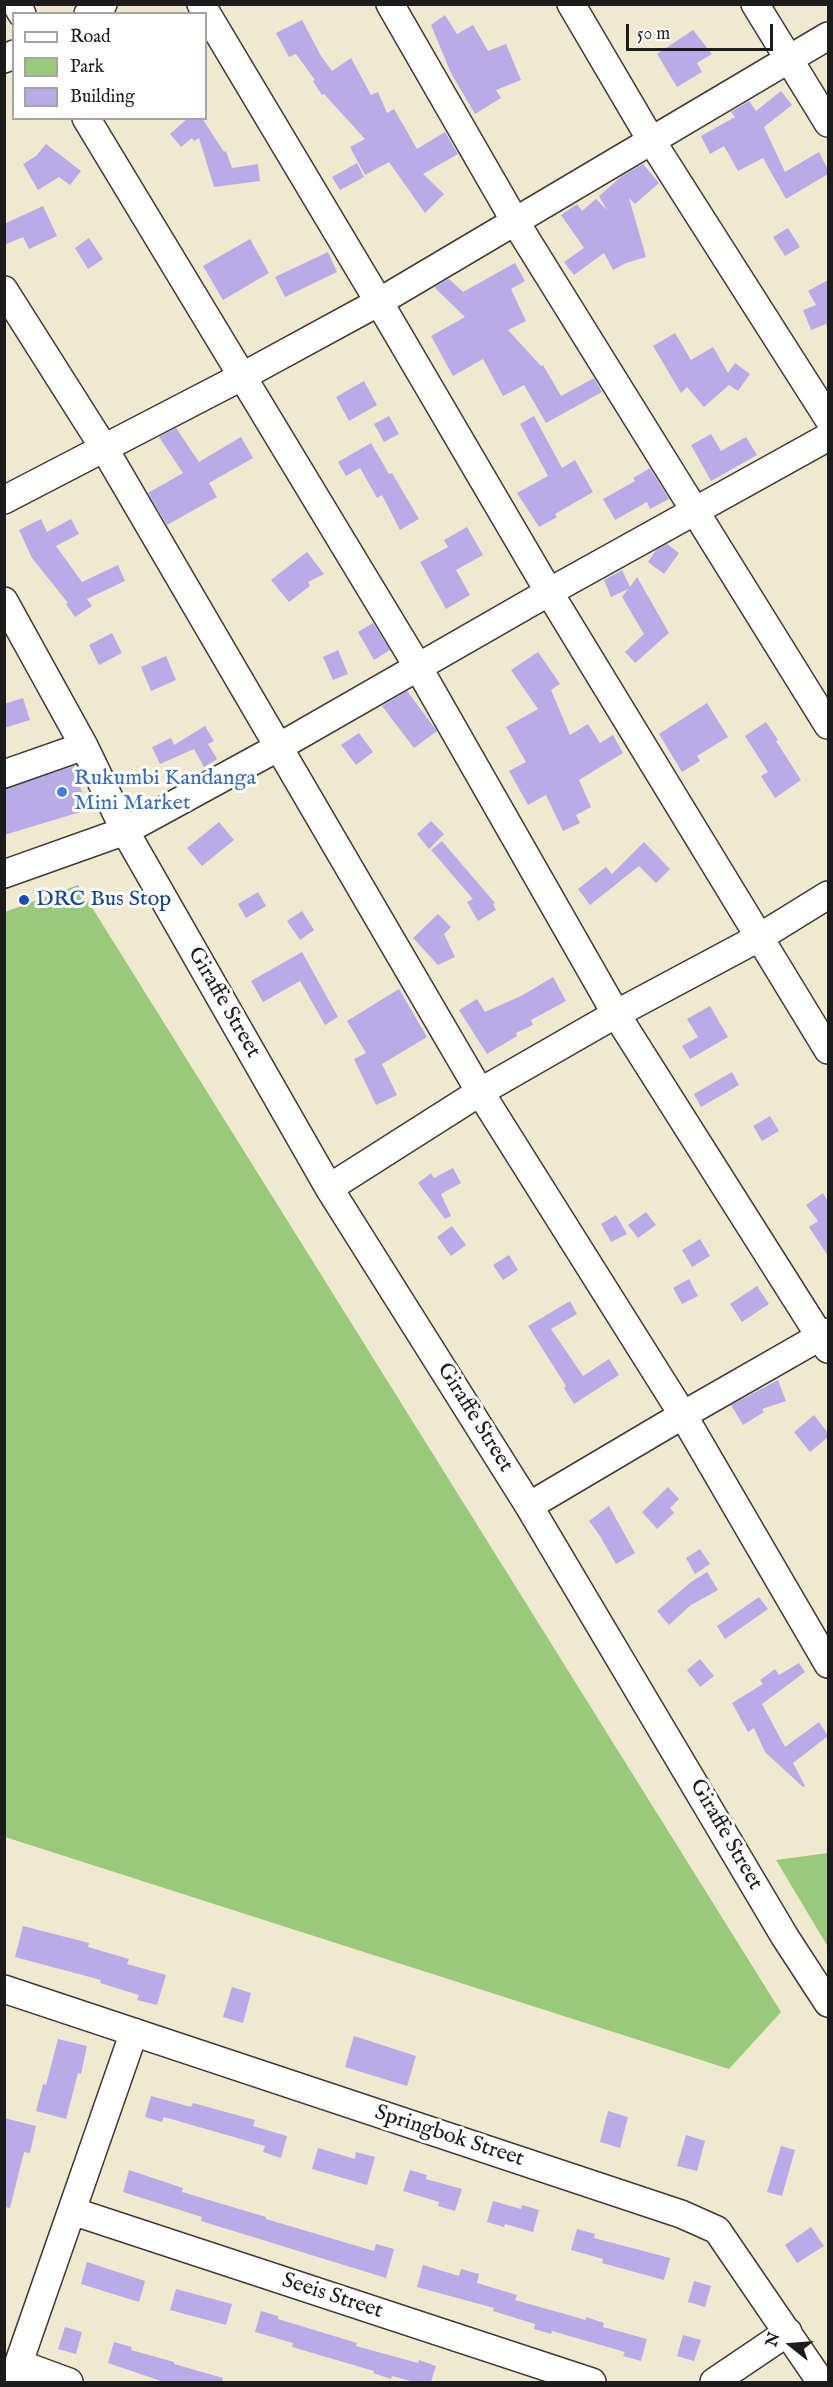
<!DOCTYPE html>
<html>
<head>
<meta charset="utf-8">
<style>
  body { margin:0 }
  #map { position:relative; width:833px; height:2387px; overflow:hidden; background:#f0e9d0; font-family:"IM FELL English",serif }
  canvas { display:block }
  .frame { position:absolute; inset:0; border:6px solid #1c1c1c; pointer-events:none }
  .legend { position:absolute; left:12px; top:12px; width:195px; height:108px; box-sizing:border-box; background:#fff; border:2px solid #a4a4a4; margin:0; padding:8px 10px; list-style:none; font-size:18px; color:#1c1c1c }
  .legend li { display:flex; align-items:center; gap:12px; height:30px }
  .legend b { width:30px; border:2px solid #a4a4a4 }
  .north { position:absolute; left:761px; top:2315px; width:60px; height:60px; -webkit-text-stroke:4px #fff; paint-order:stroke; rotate:287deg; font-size:16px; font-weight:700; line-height:24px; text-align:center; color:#1c1c1c }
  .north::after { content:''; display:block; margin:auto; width:21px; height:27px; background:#1c1c1c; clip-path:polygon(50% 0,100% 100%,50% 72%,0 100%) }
  .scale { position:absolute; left:626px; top:24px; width:147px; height:27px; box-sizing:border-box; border:3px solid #1c1c1c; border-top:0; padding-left:8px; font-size:18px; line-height:21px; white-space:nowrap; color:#1c1c1c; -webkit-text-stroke:4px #fff; paint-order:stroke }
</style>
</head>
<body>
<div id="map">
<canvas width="833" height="2387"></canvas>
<div class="frame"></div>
<ul class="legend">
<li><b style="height:8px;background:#fff"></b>Road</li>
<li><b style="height:16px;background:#98ca7a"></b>Park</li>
<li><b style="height:16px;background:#b9abe7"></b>Building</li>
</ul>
<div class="north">N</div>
<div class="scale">50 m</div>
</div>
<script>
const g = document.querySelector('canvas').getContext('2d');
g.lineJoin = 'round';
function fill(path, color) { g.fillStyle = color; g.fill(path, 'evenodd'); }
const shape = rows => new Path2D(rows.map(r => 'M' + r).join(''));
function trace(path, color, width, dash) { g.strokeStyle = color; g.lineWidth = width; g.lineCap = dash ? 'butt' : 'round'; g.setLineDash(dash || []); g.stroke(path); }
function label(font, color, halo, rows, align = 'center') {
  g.font = font + ' "IM FELL English",serif'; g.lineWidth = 6; g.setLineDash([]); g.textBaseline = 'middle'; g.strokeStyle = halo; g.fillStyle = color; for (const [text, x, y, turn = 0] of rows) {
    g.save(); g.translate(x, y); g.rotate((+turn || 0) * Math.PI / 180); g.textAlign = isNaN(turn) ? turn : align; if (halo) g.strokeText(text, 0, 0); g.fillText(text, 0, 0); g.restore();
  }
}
const green = shape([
  [78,885,781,2012,729,2069,5,1837,5,912],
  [828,1853,828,1947,776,1860]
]);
const building = shape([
  [445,15,457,34,473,25,488,51,506,44,521,80,496,90,501,98,475,114,451,73,431,25],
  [302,20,321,56,332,71,351,58,371,95,378,92,387,113,394,109,417,149,445,132,458,154,423,174,444,194,425,213,389,162,365,175,350,147,365,139,324,94,322,95,313,81,315,80,296,54,289,57,276,33],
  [693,30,712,54,697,63,702,72,677,87,657,54],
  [781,91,792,105,764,127,785,172,819,152,828,170,828,174,786,199,763,158,738,171,724,146,710,154,701,136,735,117,731,112,749,101,756,111],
  [188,118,202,118,224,152,226,151,232,168,258,164,260,181,214,187,199,138,194,141,192,138,181,147,170,134],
  [46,144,81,171,70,185,59,177,38,190,23,164,36,156],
  [357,163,364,177,340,190,332,177],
  [643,164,659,183,635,204,629,198,646,257,626,263,613,270,604,253,574,275,564,262,584,248,561,215,577,204,582,211,596,199,607,210,599,196,622,176],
  [43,206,57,236,29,249,23,237,4,245,4,224],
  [788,228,800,247,785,256,773,237],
  [89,238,103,259,88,269,75,248],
  [250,239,269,273,223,300,203,266],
  [328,252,337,272,285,297,275,277],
  [515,263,525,281,511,289,526,321,508,330,541,366,543,365,561,396,594,378,602,392,546,423,524,385,503,396,483,359,453,376,431,336,465,317,435,288,436,286,449,279,463,292],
  [828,280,828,330,826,324,811,330,803,310,816,305,808,291],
  [675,333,691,360,713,347,728,373,735,363,750,374,738,391,729,385,704,407,687,387,681,393,653,346],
  [364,381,377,405,349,421,336,397],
  [389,416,399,434,384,442,374,424],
  [534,416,562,468,575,460,593,492,555,514,557,517,539,527,517,493,548,476,520,424],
  [176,428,199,462,241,437,253,458,209,483,217,497,167,525,148,493,183,473,159,437],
  [711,434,721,451,746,437,757,455,711,481,691,445],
  [371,443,389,474,392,473,419,519,400,530,382,495,377,498,360,468,346,476,338,462],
  [650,468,669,499,650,509,647,502,615,520,603,499,635,481,633,478],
  [41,519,47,532,71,519,79,534,56,546,82,582,118,565,125,581,87,599,92,606,75,617,66,604,68,603,32,558,19,530],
  [467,527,483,555,456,570,470,595,446,609,420,562,448,547,444,540],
  [667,544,679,553,664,574,648,562,656,550],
  [307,552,324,574,308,582,310,586,289,602,271,580],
  [622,570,630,587,637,577,669,633,635,663,625,652,644,634,622,597,628,589,611,597,604,580],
  [373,623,390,650,374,660,358,632],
  [112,633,122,653,99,665,89,645],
  [338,650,348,674,333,680,323,657],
  [538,652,560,684,551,690,570,735,588,724,600,743,613,735,623,753,579,780,591,807,576,815,580,823,563,831,546,795,528,805,509,771,526,762,506,727,538,709,511,670],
  [166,656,176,680,151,691,141,667],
  [407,691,437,731,414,748,382,706],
  [23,698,30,720,4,728,4,704],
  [707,703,728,737,697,756,700,761,682,772,659,734],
  [766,722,778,740,776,741,801,780,775,798,761,776,768,772,745,736],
  [205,726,214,741,208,744,217,759,204,767,194,749,160,764,152,747,171,738,174,745],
  [359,733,373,752,356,765,341,745],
  [74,766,87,810,4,835,4,789],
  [431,821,444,834,429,849,417,834],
  [219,822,234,840,202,866,187,848],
  [442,841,495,903,493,904,496,910,478,921,467,902,473,899,431,850],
  [644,842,670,869,656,883,639,866,590,905,578,889,606,867,612,874],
  [258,892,266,906,246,918,238,904],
  [302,911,314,930,300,940,287,921],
  [438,914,451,927,444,934,455,957,438,965,413,938],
  [302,952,338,1017,325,1025,300,981,263,1002,251,981],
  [553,977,566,1001,531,1020,533,1025,516,1033,517,1036,487,1054,459,1010,477,999,485,1012,523,995],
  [399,989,427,1037,382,1064,397,1095,376,1105,354,1059,366,1053,347,1021],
  [710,1006,728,1037,690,1059,682,1046,698,1037,687,1019],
  [732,1072,739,1085,701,1107,694,1094],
  [770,1116,779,1131,762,1141,753,1126],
  [453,1168,461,1183,441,1194,451,1216,445,1219,418,1183,431,1173,434,1178],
  [823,1193,828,1202,828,1256,809,1227,818,1221,806,1205],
  [646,1212,656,1225,638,1238,628,1225],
  [616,1215,627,1234,611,1242,601,1224],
  [452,1226,466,1245,451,1256,437,1237],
  [700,1239,710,1256,692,1267,682,1250],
  [509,1255,518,1270,503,1280,493,1265],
  [689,1279,698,1296,682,1304,673,1288],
  [757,1286,769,1304,742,1322,730,1304],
  [570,1301,577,1314,551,1329,583,1376,609,1359,619,1375,574,1404,564,1388,566,1386,528,1326],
  [778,1380,786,1401,762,1409,764,1412,743,1425,731,1405],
  [814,1415,828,1433,828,1437,810,1452,794,1432],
  [668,1487,679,1499,670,1508,674,1513,657,1529,642,1512],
  [609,1506,635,1553,616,1564,600,1536,589,1521],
  [700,1549,710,1564,695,1574,686,1558],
  [707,1572,718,1590,691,1605,669,1625,657,1611,691,1582],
  [759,1597,768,1609,725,1639,717,1626],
  [700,1659,714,1676,700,1687,687,1670],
  [799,1663,805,1672,762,1704,785,1747,819,1722,828,1736,793,1763,805,1786,803,1787,765,1752,754,1728,748,1732,732,1703,763,1684,760,1680,775,1669,779,1675],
  [23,1926,89,1943,88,1947,129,1959,127,1964,166,1975,157,2005,137,2000,139,1995,100,1983,101,1980,15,1957],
  [232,1987,251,1993,243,2023,223,2017],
  [354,2036,416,2056,407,2086,345,2067],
  [58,2039,87,2046,81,2074,78,2073,66,2119,36,2111,43,2084,46,2085],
  [151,2096,191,2107,193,2103,255,2120,253,2126,287,2136,281,2158,263,2152,265,2146,164,2117,162,2122,145,2117],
  [608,2111,628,2117,620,2148,600,2142],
  [4,2118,36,2126,30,2153,24,2152,10,2208,4,2207],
  [686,2135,705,2141,697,2171,677,2166],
  [781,2146,795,2150,782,2196,767,2192],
  [318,2148,355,2159,356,2152,375,2157,367,2185,312,2169],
  [129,2170,183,2188,182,2192,266,2217,266,2219,374,2251,376,2244,394,2249,386,2278,201,2221,202,2217,123,2192],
  [410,2170,427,2175,426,2179,462,2189,455,2211,438,2206,439,2202,403,2191],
  [493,2201,521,2209,522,2205,539,2210,533,2232,505,2224,504,2227,487,2222],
  [811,2227,824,2246,797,2263,785,2245],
  [577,2229,595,2234,594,2238,670,2258,664,2280,602,2263,603,2259,571,2250],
  [87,2262,145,2281,139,2302,81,2284],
  [423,2265,459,2276,461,2269,479,2274,477,2283,517,2295,515,2300,586,2320,586,2317,604,2323,603,2327,647,2339,641,2361,623,2356,625,2352,552,2331,551,2334,534,2329,535,2324,493,2311,494,2308,417,2287],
  [694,2281,711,2286,705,2307,688,2302],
  [176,2289,232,2304,226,2325,170,2310],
  [261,2311,278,2316,278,2319,357,2343,356,2346,418,2363,419,2360,436,2366,431,2382,414,2382,392,2376,391,2379,373,2373,374,2371,292,2347,293,2343,255,2332],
  [65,2327,82,2332,76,2354,58,2349],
  [683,2335,701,2340,694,2361,677,2356],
  [114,2342,132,2347,131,2350,174,2362,174,2364,223,2378,222,2382,164,2382,108,2363]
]);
const minor = shape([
  [16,4,22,14],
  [201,4,379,302,549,592,828,1050],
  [390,4,516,223,828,725],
  [571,4,651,140,828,418],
  [755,4,828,123],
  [88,14,103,4],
  [4,59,14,54],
  [86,118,418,667,616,1014,828,1349],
  [4,290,104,448,480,1092,683,1415,828,1664],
  [4,500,243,376,379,302,828,36],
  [4,601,84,746,125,831,329,1188,529,1506,785,1937,828,2003],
  [4,774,84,746],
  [4,874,125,831,277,748,549,592,828,437],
  [329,1188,480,1092,616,1014,760,937,828,895],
  [529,1506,683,1415,828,1332],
  [4,1989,681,2214,717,2230,821,2382],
  [72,2211,592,2382],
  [20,2364,69,2382],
  [12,2382,134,2032],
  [714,2382,788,2332]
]);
const markers = [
  [62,792,6,"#3f7fe0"],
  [24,900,6,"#1a4fb4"]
];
const shopNames = [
  ["Rukumbi Kandanga",74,779],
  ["Mini Market",74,804]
];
const transitNames = [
  ["DRC Bus Stop",36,900]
];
const streetNames = [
  ["Giraffe Street",223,1003,60],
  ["Giraffe Street",474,1418,58],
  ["Giraffe Street",725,1835,60],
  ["Springbok Street",449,2137,18],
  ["Seeis Street",332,2297,18]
];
fill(green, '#98ca7a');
fill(building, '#b9abe7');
trace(minor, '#3c3b37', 30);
trace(minor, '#fff', 27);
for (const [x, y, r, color] of markers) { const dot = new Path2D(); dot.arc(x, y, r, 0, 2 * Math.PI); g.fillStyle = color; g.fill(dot); trace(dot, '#fff', 2); }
label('22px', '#366cbe', '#fff', shopNames, 'left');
label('22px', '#164399', '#fff', transitNames, 'left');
label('22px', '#1c1c1c', '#fff', streetNames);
</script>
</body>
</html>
